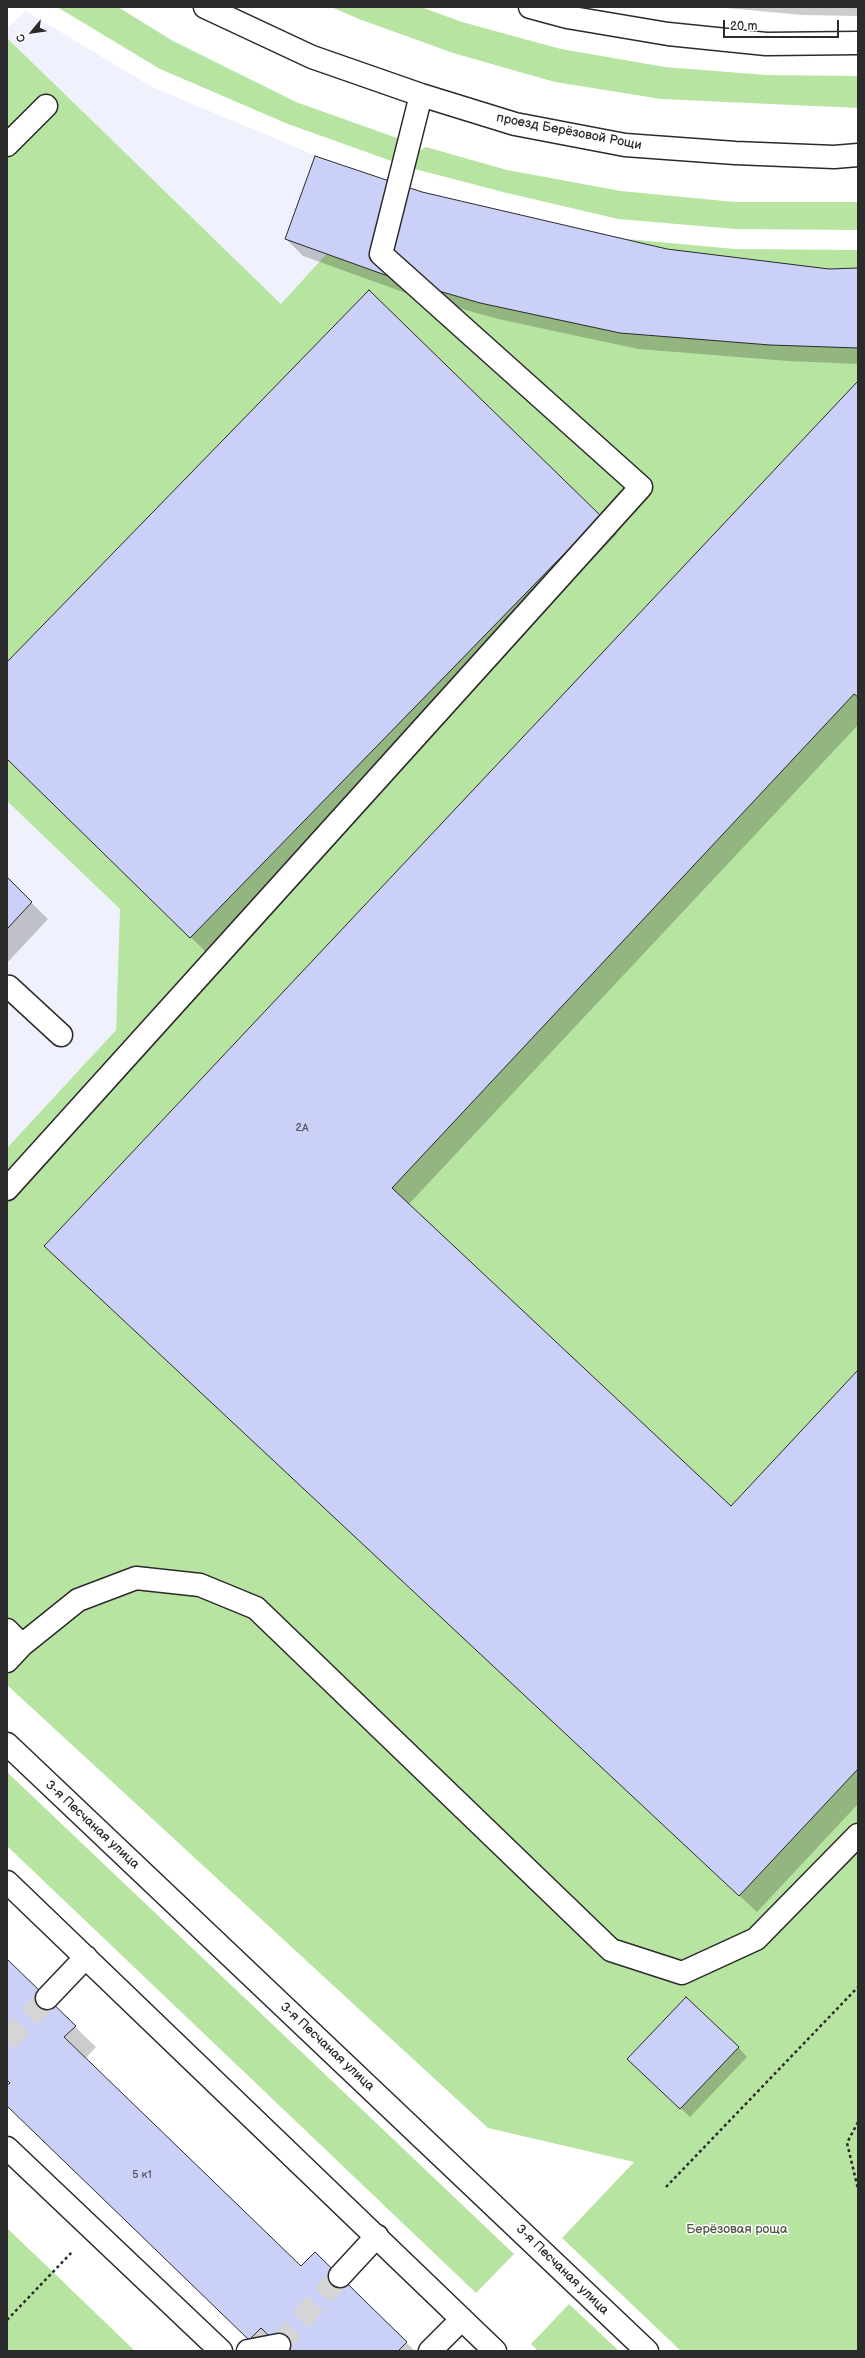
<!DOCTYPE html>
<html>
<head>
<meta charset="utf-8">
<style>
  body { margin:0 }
  #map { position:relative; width:865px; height:2358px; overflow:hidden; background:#fff; font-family:"Balsamiq Sans",sans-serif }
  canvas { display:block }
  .frame { position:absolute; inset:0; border:8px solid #2b2b2b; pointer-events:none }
  .north { position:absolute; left:12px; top:12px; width:40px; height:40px; -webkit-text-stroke:3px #fff; paint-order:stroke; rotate:241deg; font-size:11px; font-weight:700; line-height:16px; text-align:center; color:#2b2b2b }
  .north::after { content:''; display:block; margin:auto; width:14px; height:18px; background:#2b2b2b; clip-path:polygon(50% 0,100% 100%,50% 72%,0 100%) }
  .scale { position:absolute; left:723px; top:20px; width:116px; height:18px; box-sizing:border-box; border:2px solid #2b2b2b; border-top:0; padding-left:5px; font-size:12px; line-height:14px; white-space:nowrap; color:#2b2b2b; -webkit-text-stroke:3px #fff; paint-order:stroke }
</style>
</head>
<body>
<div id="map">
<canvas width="865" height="2358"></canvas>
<div class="frame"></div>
<div class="north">С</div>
<div class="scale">20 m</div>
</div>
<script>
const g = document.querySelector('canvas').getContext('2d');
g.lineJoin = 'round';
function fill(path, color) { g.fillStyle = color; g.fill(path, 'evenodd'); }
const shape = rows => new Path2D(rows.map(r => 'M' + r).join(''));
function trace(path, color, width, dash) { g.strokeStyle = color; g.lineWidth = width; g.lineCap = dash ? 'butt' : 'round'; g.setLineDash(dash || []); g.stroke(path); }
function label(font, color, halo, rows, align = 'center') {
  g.font = font + ' "Balsamiq Sans",sans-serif'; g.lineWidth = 3; g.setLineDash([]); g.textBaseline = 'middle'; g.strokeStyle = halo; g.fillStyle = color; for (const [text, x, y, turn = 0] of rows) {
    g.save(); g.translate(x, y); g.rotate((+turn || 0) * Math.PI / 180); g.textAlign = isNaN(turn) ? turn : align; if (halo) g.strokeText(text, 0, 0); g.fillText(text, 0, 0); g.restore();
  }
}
const built = shape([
  [26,11,152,87,324,159,379,196,281,304,7,38,7,28],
  [7,801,120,909,116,1030,7,1148]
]);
const green = shape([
  [57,7,118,7,173,41,296,102,397,138,401,147,397,163,288,124,160,69],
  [331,7,421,7,462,22,561,49,665,67,766,75,858,76,858,108,661,99,555,82,453,53,359,19],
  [7,38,281,304,379,196,382,181,499,212,616,238,735,249,858,250,858,2351,681,2351,562,2238,634,2162,488,2128,7,1685,7,1148,116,1030,120,909,7,801],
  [426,147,507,170,621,191,735,202,858,202,858,230,735,229,618,219,503,192,411,168,416,153],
  [7,1772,514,2254,476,2293,7,1846],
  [7,2228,53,2272,135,2351,7,2351],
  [569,2304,619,2351,538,2351,531,2344]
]);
const shadow = shape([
  [716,7,858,7,858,16,802,15],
  [421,193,667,250,829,270,858,269,858,364,788,361,638,349,498,319,406,293,303,256,286,239],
  [858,382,858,725,408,1205,731,1507,858,1371,858,1804,757,1912,63,1263],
  [600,517,617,534,208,954,7,758,7,664],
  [7,879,48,919,7,963],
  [7,1961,96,2047,85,2059,301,2268,315,2254,415,2351,261,2351,7,2105,7,2087,11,2083,7,2079],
  [738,2047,747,2057,690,2117,638,2068]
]);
const building = shape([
  [315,156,422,192,667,249,829,269,858,268,858,348,770,345,620,333,480,303,388,276,285,239,315,156],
  [369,290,601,516,190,938,7,759,7,662,369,290],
  [858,381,858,697,854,694,392,1188,731,1506,858,1370,858,1769,739,1896,44,1246,858,381],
  [7,877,32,902,7,929,7,877],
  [7,1959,76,2026,64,2037,301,2266,315,2252,407,2342,398,2351,285,2351,261,2328,249,2340,7,2106,7,2085,10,2083,7,2080,7,1959],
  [686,1997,739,2047,680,2109,627,2059,686,1997]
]);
const minorTunnel = shape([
  [7,2041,47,1998],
  [279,2345,340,2276]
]);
const path = shape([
  [858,2122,847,2143,858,2189],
  [666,2187,858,1987],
  [7,2320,72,2252]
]);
const minor = shape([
  [205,7,312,57,421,95,515,124,625,145,735,153,834,157,858,155],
  [530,7,567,17,668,34,766,44,858,43],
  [7,145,46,106],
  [7,988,9,987,61,1035],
  [7,1189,641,487,381,254,421,95],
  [7,1630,22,1645],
  [7,1661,22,1645,78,1600,136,1578,200,1585,256,1608,611,1950,682,1973,756,1939,858,1835],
  [7,1744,647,2351],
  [7,1882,495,2351],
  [47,1998,86,1957],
  [7,2148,221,2351],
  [340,2276,377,2236],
  [248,2351,279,2345],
  [430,2351,462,2319]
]);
const numberNames = [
  ["2А",302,1128],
  ["5 к1",142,2175]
];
const streetNames = [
  ["проезд Берёзовой Рощи",569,132,11],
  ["3-я Песчаная улица",92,1825,43],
  ["3-я Песчаная улица",327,2047,43],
  ["3-я Песчаная улица",562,2270,44]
];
const parkNames = [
  ["Берёзовая роща",737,2230]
];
fill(built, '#eff1fd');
fill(green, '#b8e4a2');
fill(shadow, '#0003');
fill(building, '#cad0f8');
trace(building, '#2b2b2b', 1);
trace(minorTunnel, '#d5d5d5', 22, [22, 11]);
trace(minor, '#2b2b2b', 25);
trace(path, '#2b2b2b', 2.5, [3, 3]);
trace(minor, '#fff', 22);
label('11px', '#53545e', null, numberNames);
label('13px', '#2b2b2b', '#fff', streetNames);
label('13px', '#4e5949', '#fff', parkNames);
</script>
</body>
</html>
